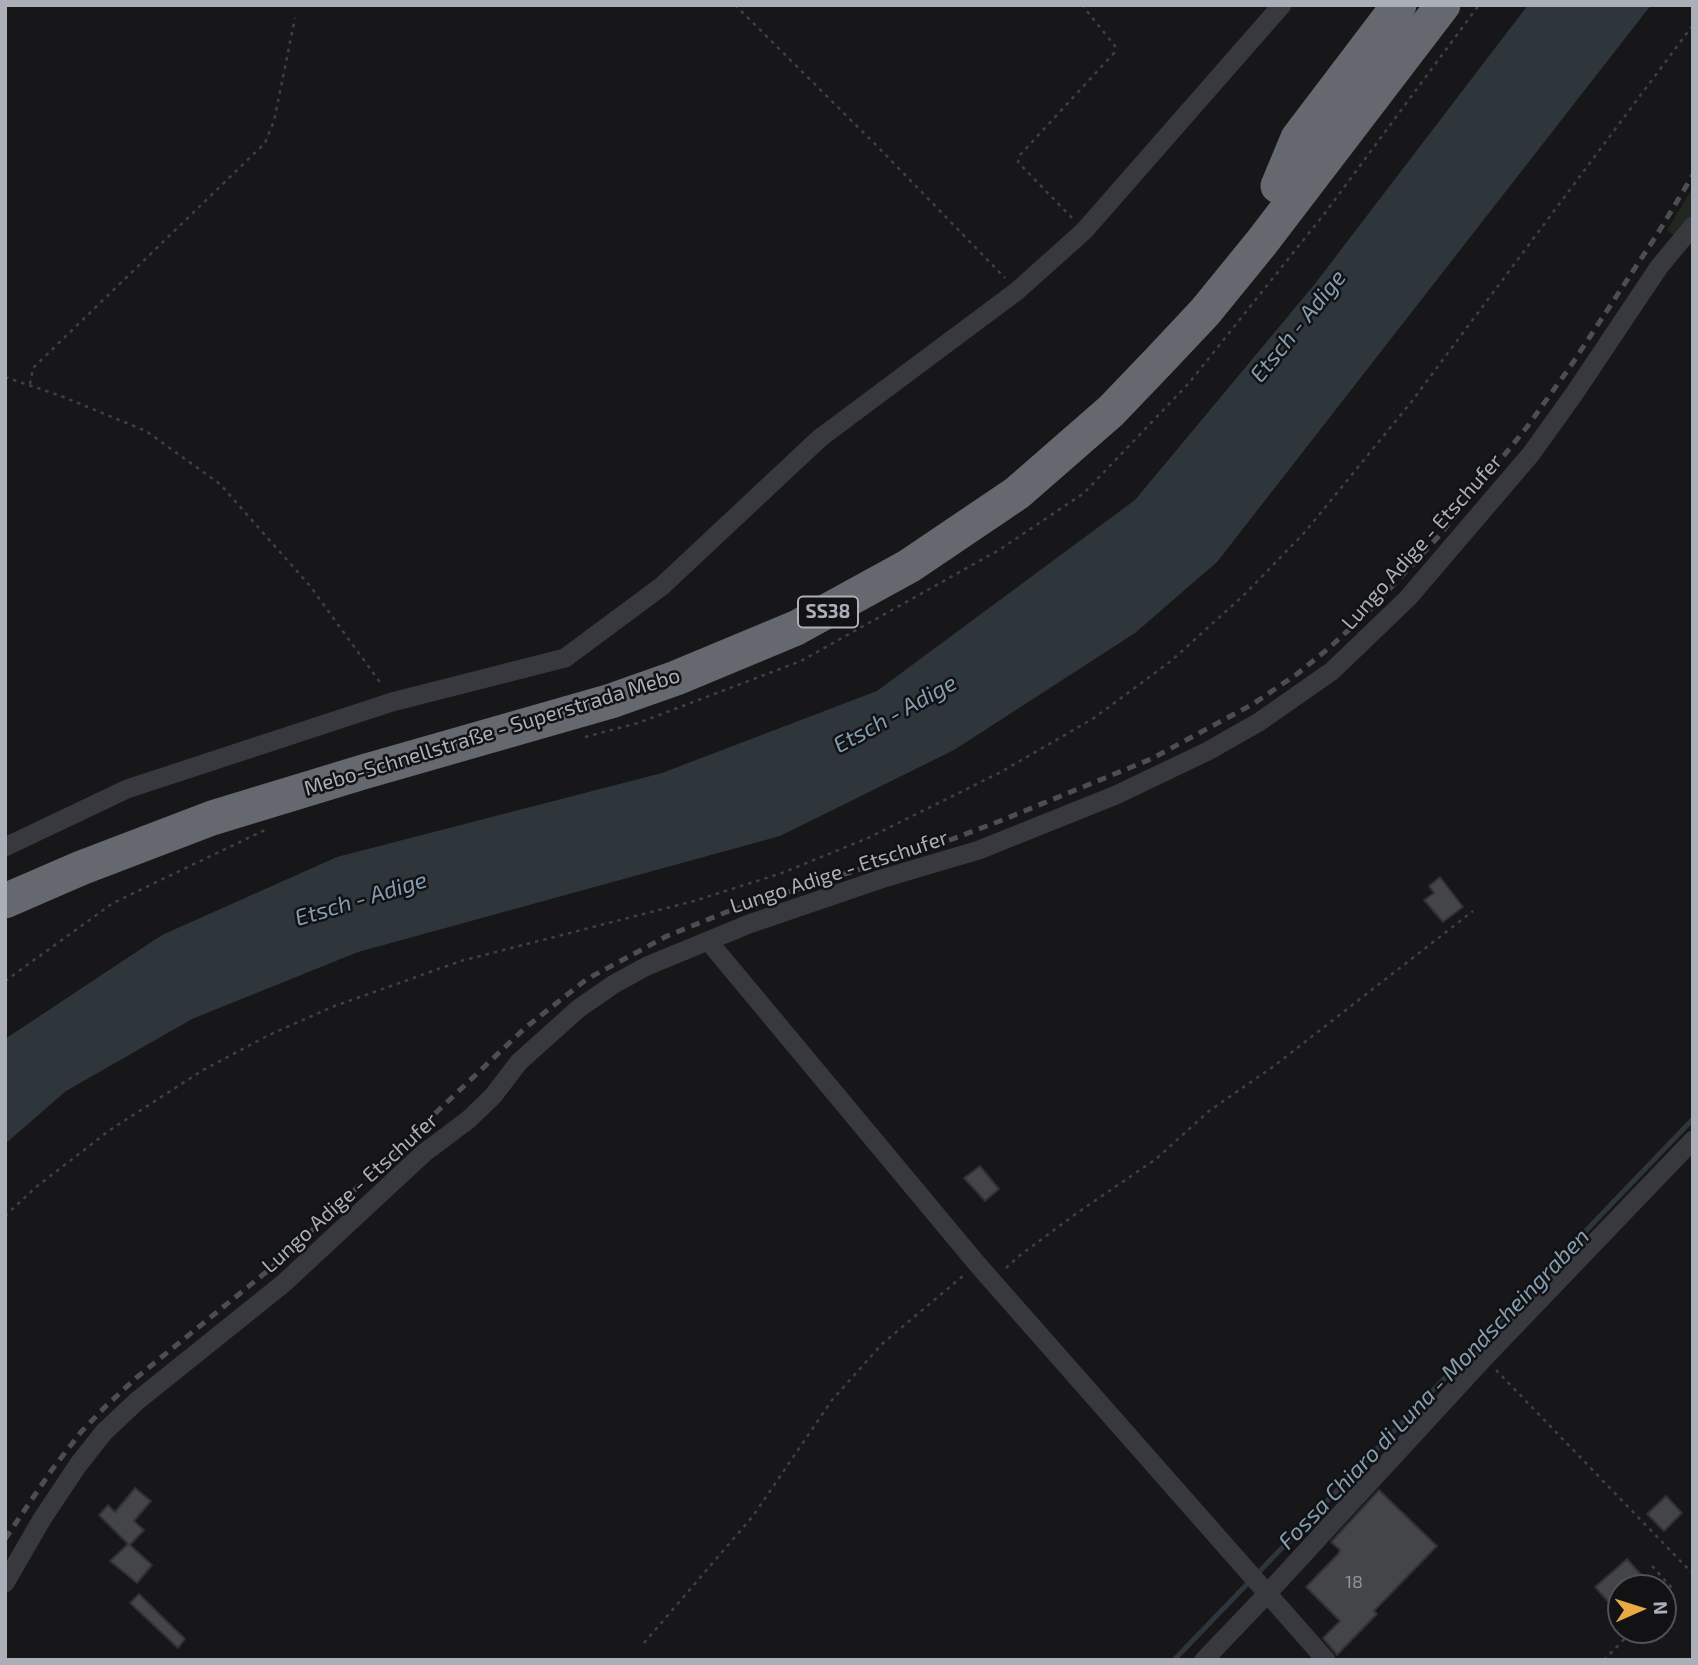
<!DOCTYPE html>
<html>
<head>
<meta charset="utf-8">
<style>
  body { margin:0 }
  #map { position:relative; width:1698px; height:1665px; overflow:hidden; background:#171719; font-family:"Exo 2",sans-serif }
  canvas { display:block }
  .frame { position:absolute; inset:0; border:7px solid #aaafb8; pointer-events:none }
  .north { position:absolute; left:1607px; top:1574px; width:70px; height:70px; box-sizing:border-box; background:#121214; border:2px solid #4f5156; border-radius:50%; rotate:87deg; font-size:19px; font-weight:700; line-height:28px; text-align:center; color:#aaafb8 }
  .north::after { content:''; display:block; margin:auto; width:24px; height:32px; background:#e7ab41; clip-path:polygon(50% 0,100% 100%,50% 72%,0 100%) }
</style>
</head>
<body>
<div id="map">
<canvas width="1698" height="1665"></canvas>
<div class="frame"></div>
<div class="north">N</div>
</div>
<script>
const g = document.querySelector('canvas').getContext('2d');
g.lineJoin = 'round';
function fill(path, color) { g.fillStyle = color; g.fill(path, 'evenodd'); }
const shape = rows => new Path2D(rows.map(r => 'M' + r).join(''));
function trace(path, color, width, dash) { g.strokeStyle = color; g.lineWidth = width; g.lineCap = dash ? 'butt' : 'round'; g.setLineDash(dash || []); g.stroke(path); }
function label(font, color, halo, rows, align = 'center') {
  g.font = font + ' "Exo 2",sans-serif'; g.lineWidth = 5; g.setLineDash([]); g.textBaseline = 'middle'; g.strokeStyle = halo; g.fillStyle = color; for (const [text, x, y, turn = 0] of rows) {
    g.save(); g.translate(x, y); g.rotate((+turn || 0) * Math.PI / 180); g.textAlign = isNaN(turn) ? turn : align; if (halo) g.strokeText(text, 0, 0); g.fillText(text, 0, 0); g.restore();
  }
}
const green = shape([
  [1693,187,1693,216,1675,236,1667,230]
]);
const water = shape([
  [1528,5,1651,5,1217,562,1135,633,954,750,780,836,358,952,192,1019,66,1091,5,1144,5,1039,162,935,337,857,662,773,877,691,1135,500,1314,285]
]);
const stream = shape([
  [1257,1574,1693,1119],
  [1174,1660,1250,1581]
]);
const building = shape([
  [1440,877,1463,907,1443,922,1424,900,1434,893,1429,886,1440,877],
  [980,1166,999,1189,985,1201,964,1178,980,1166],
  [135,1488,151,1501,134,1521,144,1530,130,1545,152,1565,137,1583,110,1561,128,1544,99,1515,108,1505,115,1512,135,1488],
  [1379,1490,1437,1546,1374,1611,1377,1614,1337,1655,1323,1638,1340,1621,1306,1587,1338,1554,1340,1550,1331,1542,1379,1490],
  [1666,1496,1682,1513,1664,1531,1647,1514,1666,1496],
  [1627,1559,1653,1588,1621,1588,1621,1616,1595,1587,1627,1559],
  [139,1594,185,1639,178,1648,130,1603,139,1594]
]);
const path = shape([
  [735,5,879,148,1005,278],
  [1072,218,1018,162,1020,155,1114,53,1115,46,1082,5],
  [5,377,61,396,146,431,220,484,310,586,382,685],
  [30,384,33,368,265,143,274,121,295,18],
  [585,737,638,723,801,661,999,550,1084,493,1189,383,1325,213,1479,5],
  [5,981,113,903,267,829],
  [5,1216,36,1187,110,1130,203,1070,269,1035,332,1007,461,961,694,901,782,873,868,838,1001,772,1094,718,1171,661,1245,594,1305,532,1412,401,1693,25],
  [1006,1268,1019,1256,1077,1213,1156,1159,1209,1111,1274,1066,1473,911],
  [1496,1370,1693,1574],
  [1652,1566,1673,1589,1663,1599],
  [644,1643,753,1516,832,1400,882,1344,964,1275],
  [1604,1660,1633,1630]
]);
const street = shape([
  [5,847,127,789,392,702,565,658,662,586,820,438,1017,291,1084,231,1282,5],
  [709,942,978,1265,1326,1660],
  [5,1583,42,1519,78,1465,104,1432,137,1401,284,1283,424,1153,468,1120,493,1096,519,1062,578,1009,614,984,647,966,749,924,881,879,979,850,1116,795,1208,751,1259,722,1332,671,1408,598,1531,454,1574,394,1659,267,1693,226],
  [1204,1660,1267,1594,1484,1358,1693,1140]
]);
const highway = shape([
  [1278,186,1298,138,1399,5],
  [5,901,81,868,212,818,363,772,611,701,676,678,796,628,909,566,1017,493,1111,411,1157,363,1205,312,1262,242,1443,5]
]);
const rail = shape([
  [5,1539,51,1471,81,1432,106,1406,136,1378,281,1260,525,1028,587,979,667,936,729,911,942,843,1000,821,1151,759,1253,704,1297,674,1329,648,1365,615,1438,537,1527,427,1570,367,1658,233,1693,175]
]);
const numberNames = [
  ["18",1354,1582]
];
const shields = [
  [828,612,60]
];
const shieldNames = [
  ["SS38",828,612]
];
const streetNames = [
  ["Lungo Adige - Etschufer",1422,542,-48],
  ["Mebo-Schnellstraße - Superstrada Mebo",492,732,-17],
  ["Lungo Adige - Etschufer",839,872,-18],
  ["Lungo Adige - Etschufer",350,1193,-42]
];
const waterNames = [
  ["Etsch - Adige",1298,326,-51],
  ["Etsch - Adige",895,714,-29],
  ["Etsch - Adige",361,899,-17],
  ["Fossa Chiaro di Luna - Mondscheingraben",1434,1389,-46]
];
fill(green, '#1f2720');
fill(water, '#2e363c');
trace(stream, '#2e363c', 5);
fill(building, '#444549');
trace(building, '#313135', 2);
trace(path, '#3f4045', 2.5, [3.5, 5]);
trace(street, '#38393e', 19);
trace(highway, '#65686f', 35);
trace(rail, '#4c4e53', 5, [9, 7]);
label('18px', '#90949c', null, numberNames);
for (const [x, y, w] of shields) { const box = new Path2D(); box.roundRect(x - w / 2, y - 15.5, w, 31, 5); g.fillStyle = '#121214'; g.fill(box); trace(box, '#aaafb8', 2); }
label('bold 19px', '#aaafb8', null, shieldNames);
label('21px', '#aaafb8', '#121214', streetNames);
label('italic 23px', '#839db1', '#121214', waterNames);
</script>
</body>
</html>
